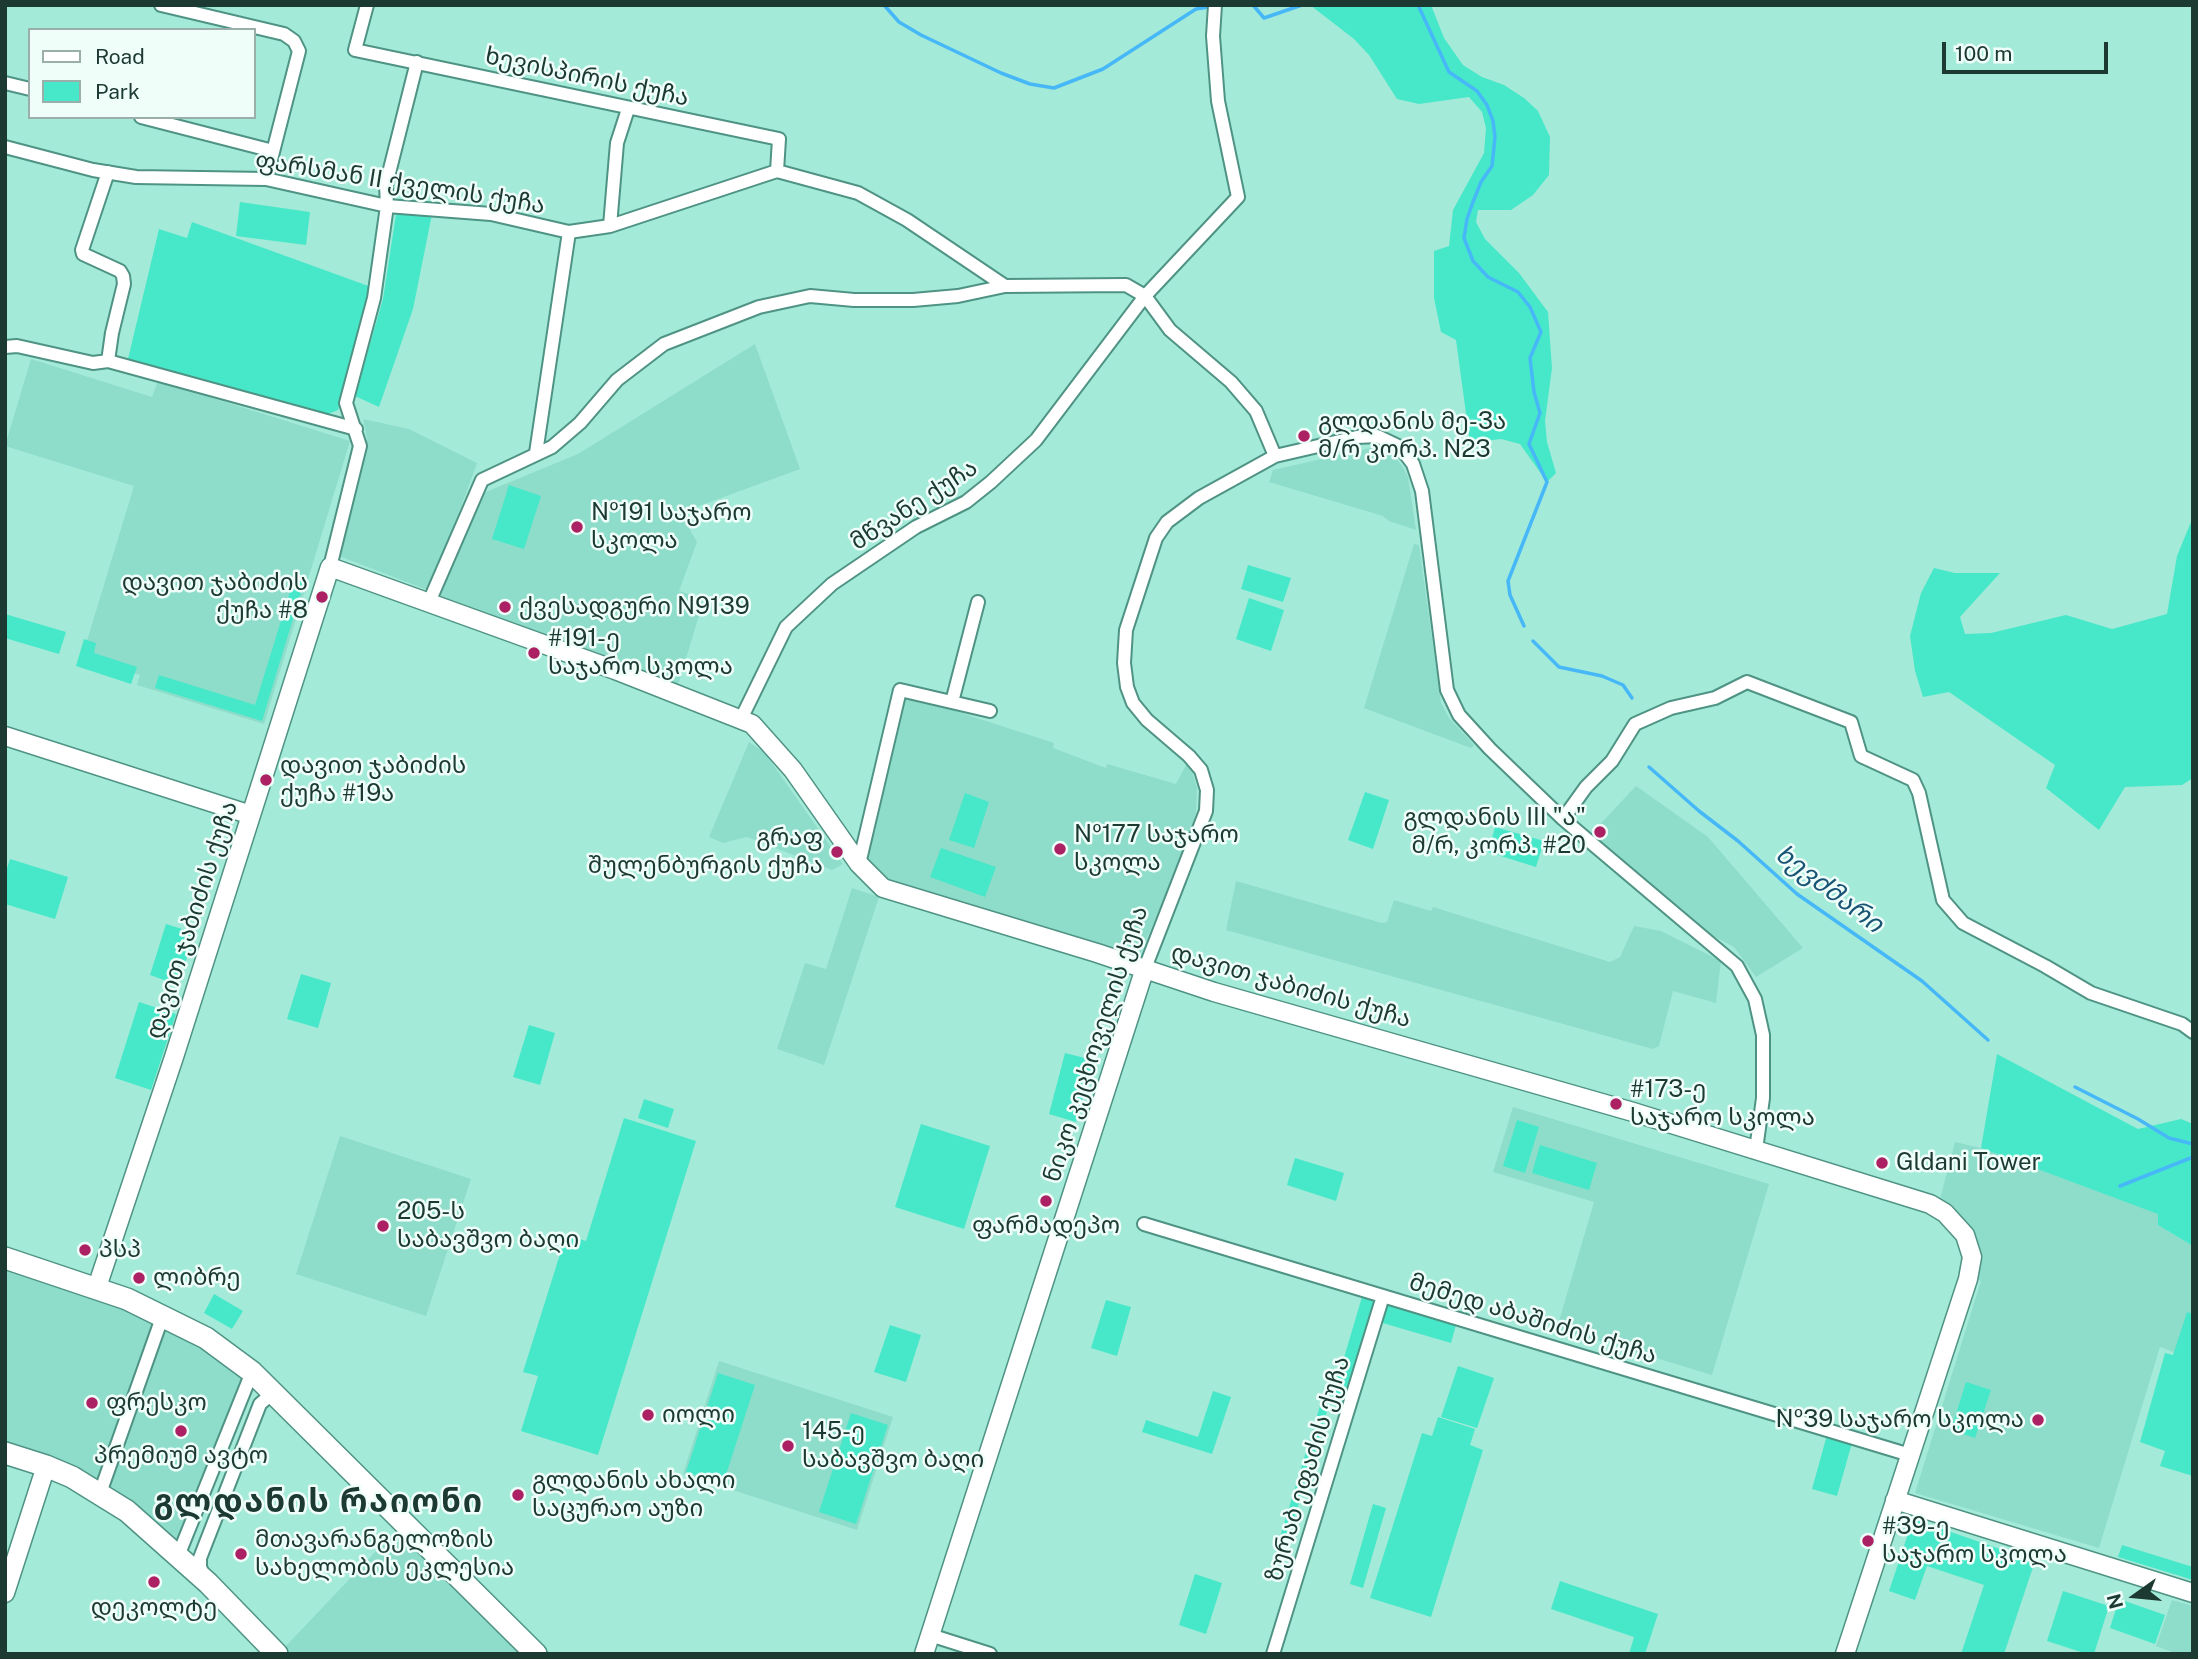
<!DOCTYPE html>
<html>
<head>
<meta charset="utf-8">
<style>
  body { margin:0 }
  #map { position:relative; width:2198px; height:1659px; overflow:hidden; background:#a4ead8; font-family:"Public Sans",sans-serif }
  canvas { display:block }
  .frame { position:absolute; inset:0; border:7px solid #1c3932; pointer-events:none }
  .legend { position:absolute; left:28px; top:28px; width:228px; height:91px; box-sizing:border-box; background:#f0fefa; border:2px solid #9bafaa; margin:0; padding:9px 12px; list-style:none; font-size:21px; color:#1c3932 }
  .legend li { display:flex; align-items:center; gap:14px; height:35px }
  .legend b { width:35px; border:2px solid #9bafaa }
  .north { position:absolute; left:2100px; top:1561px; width:70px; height:70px; -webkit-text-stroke:5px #f0fefa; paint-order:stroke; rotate:255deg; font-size:19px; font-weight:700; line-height:28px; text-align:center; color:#1c3932 }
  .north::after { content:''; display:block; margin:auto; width:24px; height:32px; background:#1c3932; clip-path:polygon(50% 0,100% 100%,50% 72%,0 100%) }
  .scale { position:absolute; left:1942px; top:42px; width:166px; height:32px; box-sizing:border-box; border:4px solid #1c3932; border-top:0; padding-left:9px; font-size:21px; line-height:24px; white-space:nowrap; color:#1c3932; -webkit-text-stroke:5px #f0fefa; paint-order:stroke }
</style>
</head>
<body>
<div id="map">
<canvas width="2198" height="1659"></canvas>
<div class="frame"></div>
<ul class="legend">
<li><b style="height:9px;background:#fff"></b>Road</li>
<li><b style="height:19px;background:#47e8c9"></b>Park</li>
</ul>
<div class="north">N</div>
<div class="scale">100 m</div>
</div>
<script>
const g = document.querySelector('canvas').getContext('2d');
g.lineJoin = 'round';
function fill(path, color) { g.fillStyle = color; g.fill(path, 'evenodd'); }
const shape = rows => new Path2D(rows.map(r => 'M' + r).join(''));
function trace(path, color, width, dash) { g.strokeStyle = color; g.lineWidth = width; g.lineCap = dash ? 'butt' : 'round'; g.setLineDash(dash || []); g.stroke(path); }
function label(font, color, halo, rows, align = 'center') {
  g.font = font + ' "Public Sans","Noto Sans Georgian",sans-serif'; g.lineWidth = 5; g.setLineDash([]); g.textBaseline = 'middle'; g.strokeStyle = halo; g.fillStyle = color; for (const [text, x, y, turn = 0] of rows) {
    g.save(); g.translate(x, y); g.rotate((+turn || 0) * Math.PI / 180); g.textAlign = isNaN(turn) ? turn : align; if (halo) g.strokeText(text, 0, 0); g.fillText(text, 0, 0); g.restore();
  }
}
const built = shape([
  [755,344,800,469,680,513,697,542,679,591,704,599,678,685,440,597,481,494,578,454],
  [31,359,152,397,158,381,350,441,264,724,137,685,140,675,82,657,134,486,5,446],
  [363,419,409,429,477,463,430,591,339,556,367,438],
  [1370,448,1382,450,1393,455,1403,467,1408,477,1416,530,1389,521,1383,516,1269,482,1273,470],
  [1414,544,1419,545,1441,703,1449,718,1474,745,1471,748,1364,708],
  [906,695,1054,743,1053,748,1106,768,1107,764,1176,784,1186,765,1192,771,1197,788,1196,813,1168,900,1161,906,1138,958,1130,960,881,877,864,855,901,697],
  [749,742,764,752,843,864,832,870,747,837,723,843,709,837],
  [1636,786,1708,837,1803,948,1756,977,1734,947,1685,921,1590,835],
  [1236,881,1382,923,1387,922,1394,900,1431,911,1433,907,1610,962,1620,957,1634,926,1661,931,1721,961,1716,1003,1673,991,1659,1046,1653,1049,1226,930],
  [852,888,879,897,824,1065,777,1049,805,963,826,969],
  [1513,1107,1769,1184,1712,1375,1557,1328,1594,1202,1493,1172],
  [340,1136,471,1179,426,1316,296,1274],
  [1955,1142,1981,1148,2159,1214,2158,1225,2193,1246,2193,1339,2187,1357,2160,1347,2099,1548,1915,1493,1981,1281,1975,1278,1980,1259,1939,1203],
  [5,1268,137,1311,195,1342,245,1377,185,1538,177,1542,5,1443],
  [719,1361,893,1417,857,1530,683,1474],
  [397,1529,523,1654,292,1654,285,1647],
  [2172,1600,2193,1606,2193,1654,2178,1654,2156,1646]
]);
const green = shape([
  [1310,5,1431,5,1444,38,1463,65,1482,77,1504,85,1524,98,1538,111,1550,137,1549,175,1533,195,1511,210,1478,210,1476,222,1485,239,1519,273,1548,312,1552,368,1545,421,1547,442,1556,473,1547,482,1520,444,1501,439,1470,443,1456,340,1441,332,1434,298,1434,251,1449,246,1453,210,1484,153,1486,128,1482,112,1469,97,1419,104,1397,99,1369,55,1354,39],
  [240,202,310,212,306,245,236,236],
  [396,214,432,214,413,309,379,407,355,396,383,299],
  [192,222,374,288,338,410,328,414,128,359,159,229,187,238],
  [509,485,541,496,524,549,492,539],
  [2193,517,2193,778,2182,785,2125,787,2099,830,2046,788,2055,765,1949,692,1923,697,1915,671,1910,636,1921,593,1934,568,1955,573,2000,573,1960,617,1965,634,1991,633,2066,615,2112,629,2167,614,2177,556],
  [1248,565,1291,578,1283,602,1241,589],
  [296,572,306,576,262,721,155,688,159,675,255,705],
  [1249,598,1284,610,1271,651,1236,639],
  [5,614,66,632,59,654,5,638],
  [84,639,96,643,94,653,137,667,131,684,76,666],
  [1365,792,1389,800,1373,849,1348,840],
  [965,793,989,802,974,848,949,840],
  [1495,827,1544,841,1536,867,1488,852],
  [941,848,996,867,985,897,930,877],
  [10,859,68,877,55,919,5,904,5,875],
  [166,924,195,933,178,985,150,975],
  [301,974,331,983,318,1028,287,1019],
  [139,1002,176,1014,151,1090,115,1078],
  [529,1025,555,1033,540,1085,513,1077],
  [1065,1053,1093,1060,1076,1122,1049,1114],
  [1997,1054,2138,1129,2181,1119,2193,1124,2193,1246,2158,1225,2158,1214,1981,1148],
  [644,1099,674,1109,668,1128,638,1118],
  [624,1118,696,1141,598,1455,521,1431,538,1376,523,1372,566,1235,586,1241],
  [1517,1120,1539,1127,1525,1173,1503,1166],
  [921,1124,990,1146,964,1229,895,1207],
  [1540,1145,1597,1163,1589,1190,1532,1173],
  [1295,1158,1344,1173,1336,1201,1287,1185],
  [214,1294,243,1311,232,1329,204,1313],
  [1362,1297,1456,1325,1451,1343,1369,1319,1345,1402,1332,1398],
  [1106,1300,1131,1307,1117,1356,1091,1348],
  [2187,1312,2193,1314,2193,1476,2160,1466,2165,1451,2140,1442,2165,1353,2173,1355],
  [890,1325,921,1335,906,1382,874,1372],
  [1458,1366,1494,1378,1477,1428,1441,1417],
  [718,1373,755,1385,723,1484,686,1472],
  [1966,1382,1991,1390,1975,1438,1951,1430],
  [1213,1391,1231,1397,1212,1454,1142,1432,1146,1420,1198,1437],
  [1320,1406,1328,1408,1281,1562,1273,1560],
  [851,1413,888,1425,856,1524,819,1512],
  [1438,1417,1475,1429,1470,1445,1483,1450,1431,1617,1370,1598,1422,1433,1432,1436],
  [1827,1435,1852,1443,1837,1496,1812,1489],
  [1373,1504,1386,1508,1363,1588,1350,1584],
  [1913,1519,2035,1561,2004,1654,1961,1654,1984,1585,1927,1566,1915,1600,1889,1591],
  [2122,1545,2193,1567,2193,1580,2118,1557],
  [1195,1574,1222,1583,1206,1634,1179,1625],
  [1560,1581,1658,1614,1645,1654,1629,1654,1634,1637,1551,1609],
  [2063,1591,2109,1606,2094,1654,2087,1654,2047,1641],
  [2119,1599,2165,1615,2155,1644,2110,1628]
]);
const stream = shape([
  [884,5,899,22,921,35,1001,73,1030,84,1054,88,1103,69,1196,9,1208,7],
  [1253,5,1264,18,1302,5],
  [1418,5,1449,72,1477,91,1487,105,1493,121,1495,137,1492,166,1481,182,1473,202,1467,219,1464,238,1473,261,1488,277,1518,292,1530,307,1541,332,1530,358,1534,392,1540,413,1529,444,1547,482,1508,581,1510,595,1524,626],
  [1533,641,1559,667,1602,676,1623,685,1632,698],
  [1649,767,1699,811,1738,841,1797,894,1922,981,1988,1040],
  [2075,1087,2138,1119,2169,1138,2193,1144],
  [2120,1186,2193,1157]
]);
const street = shape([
  [161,5,284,34,294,41,299,51,266,179],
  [367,5,355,50,779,139,777,171],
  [5,83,30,89],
  [141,117,273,151],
  [5,147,93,170,136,177,266,179,387,206,491,214,569,232,610,226,777,171,858,193,907,220,1005,286],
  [108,172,82,250,83,254,120,271,123,276,124,284,112,333,108,361],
  [610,226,617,143,628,109],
  [5,347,17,346,93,363,108,361,356,429],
  [536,453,569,232],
  [330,567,360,446,346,403,374,298,387,206,386,185,417,62],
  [429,602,482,480,552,447,580,423,617,380,664,344,759,307,810,296,854,300,913,300,958,296,1005,286,1126,285,1145,296,1170,330,1231,382,1256,411,1275,456],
  [952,702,978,602],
  [741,719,786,627,832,584,916,527,966,502,991,482,1036,440,1145,296,1238,197,1218,101,1213,36,1215,5],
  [1563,819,1586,787,1612,761,1635,724,1671,708,1715,698,1747,682,1851,722,1861,756,1913,780,1919,793,1943,900,1963,923,2045,966,2091,993,2182,1024,2193,1032],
  [859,864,900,690,990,711],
  [1145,968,1206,811,1207,790,1201,770,1189,756,1147,720,1133,703,1127,687,1124,663,1126,630,1156,538,1167,522,1199,498,1275,456,1357,437,1377,436,1400,447,1413,464,1422,491,1447,690,1459,715,1490,749,1563,819,1737,966,1755,999,1763,1035,1763,1098,1756,1150],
  [1144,1224,1910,1455],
  [100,1493,163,1315],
  [178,1556,252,1372],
  [204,1577,200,1567,200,1558,260,1404,268,1397,278,1397],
  [930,1635,990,1654],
  [1273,1654,1383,1296]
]);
const secondary = shape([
  [5,736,251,815],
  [97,1287,174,1057,330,567,615,670,752,724,793,770,859,864,883,888,1097,953,1214,992,1633,1112,1930,1204,1945,1213,1965,1235,1972,1257,1968,1279,1845,1654],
  [1895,1500,2193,1593],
  [5,1593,46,1466],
  [924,1654,1145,968]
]);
const primary = shape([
  [5,1258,127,1299,206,1338,252,1372,536,1654],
  [5,1453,46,1466,72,1477,127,1511,208,1583,277,1654]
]);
const markers = [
  [1304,436,7,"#ab2163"],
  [577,527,7,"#ab2163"],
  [322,597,7,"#ab2163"],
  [505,607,7,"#ab2163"],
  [534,653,7,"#ab2163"],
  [266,780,7,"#ab2163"],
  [1600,832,7,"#ab2163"],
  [1060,849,7,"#ab2163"],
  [837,852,7,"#ab2163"],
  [1616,1104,7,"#ab2163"],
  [1882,1163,7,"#ab2163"],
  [1046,1201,7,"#ab2163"],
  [383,1226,7,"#ab2163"],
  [85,1250,7,"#ab2163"],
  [139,1278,7,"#ab2163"],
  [92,1403,7,"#ab2163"],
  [648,1415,7,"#ab2163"],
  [2038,1420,7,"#ab2163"],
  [181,1431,7,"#ab2163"],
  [788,1446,7,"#ab2163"],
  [518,1495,7,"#ab2163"],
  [1868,1541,7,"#ab2163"],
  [241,1554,7,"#ab2163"],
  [154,1582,7,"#ab2163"]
];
const streetNames = [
  ["ხევისპირის ქუჩა",587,77,12],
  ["ფარსმან II ქველის ქუჩა",400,183,9],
  ["მწვანე ქუჩა",914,505,-33],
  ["დავით ჯაბიძის ქუჩა",192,920,-72],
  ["დავით ჯაბიძის ქუჩა",1291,986,16],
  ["ნიკო კეცხოველის ქუჩა",1096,1044,-72],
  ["მემედ აბაშიძის ქუჩა",1533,1319,17],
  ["ზურაბ ეფაძის ქუჩა",1308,1469,-73]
];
const poiNames = [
  ["გლდანის მე-3ა",1318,422],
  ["მ/რ კორპ. N23",1318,450],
  ["№191 საჯარო",591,513],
  ["სკოლა",591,541],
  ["დავით ჯაბიძის",308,583,"right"],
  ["ქუჩა #8",308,611,"right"],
  ["ქვესადგური N9139",519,607],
  ["#191-ე",548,639],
  ["საჯარო სკოლა",548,667],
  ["დავით ჯაბიძის",280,766],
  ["ქუჩა #19ა",280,794],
  ["გლდანის III \"ა\"",1586,818,"right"],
  ["მ/რ, კორპ. #20",1586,846,"right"],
  ["№177 საჯარო",1074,835],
  ["სკოლა",1074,863],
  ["გრაფ",823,838,"right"],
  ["შულენბურგის ქუჩა",823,866,"right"],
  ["#173-ე",1630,1090],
  ["საჯარო სკოლა",1630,1118],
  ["Gldani Tower",1896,1163],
  ["205-ს",397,1212],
  ["საბავშვო ბაღი",397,1240],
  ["ფარმადეპო",1046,1226,"center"],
  ["პსპ",99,1250],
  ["ლიბრე",153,1278],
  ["ფრესკო",106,1403],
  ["იოლი",662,1415],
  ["№39 საჯარო სკოლა",2024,1420,"right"],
  ["145-ე",802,1432],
  ["საბავშვო ბაღი",802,1460],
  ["პრემიუმ ავტო",181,1456,"center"],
  ["გლდანის ახალი",532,1481],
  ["საცურაო აუზი",532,1509],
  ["#39-ე",1882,1527],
  ["საჯარო სკოლა",1882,1555],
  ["მთავარანგელოზის",255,1540],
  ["სახელობის ეკლესია",255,1568],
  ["დეკოლტე",154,1608,"center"]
];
const waterNames = [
  ["ხევძმარი",1829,889,37]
];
const districtNames = [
  ["გლდანის რაიონი",319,1502]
];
fill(built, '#8edcca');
fill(green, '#47e8c9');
trace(stream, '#47b8f7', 3.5);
trace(street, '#4f9384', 16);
trace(secondary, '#4f9384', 21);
trace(primary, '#4f9384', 24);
trace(street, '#fff', 12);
trace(secondary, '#fff', 18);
trace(primary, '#fff', 21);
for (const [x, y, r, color] of markers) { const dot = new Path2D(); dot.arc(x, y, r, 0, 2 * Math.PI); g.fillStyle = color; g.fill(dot); trace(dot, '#f0fefa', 2.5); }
label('24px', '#1c3932', '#f0fefa', streetNames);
label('24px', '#1c3932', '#f0fefa', poiNames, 'left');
label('italic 26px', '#185474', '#f0fefa', waterNames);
g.letterSpacing = '2px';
label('bold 32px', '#1c3932', '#f0fefa', districtNames);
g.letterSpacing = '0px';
</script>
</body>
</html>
